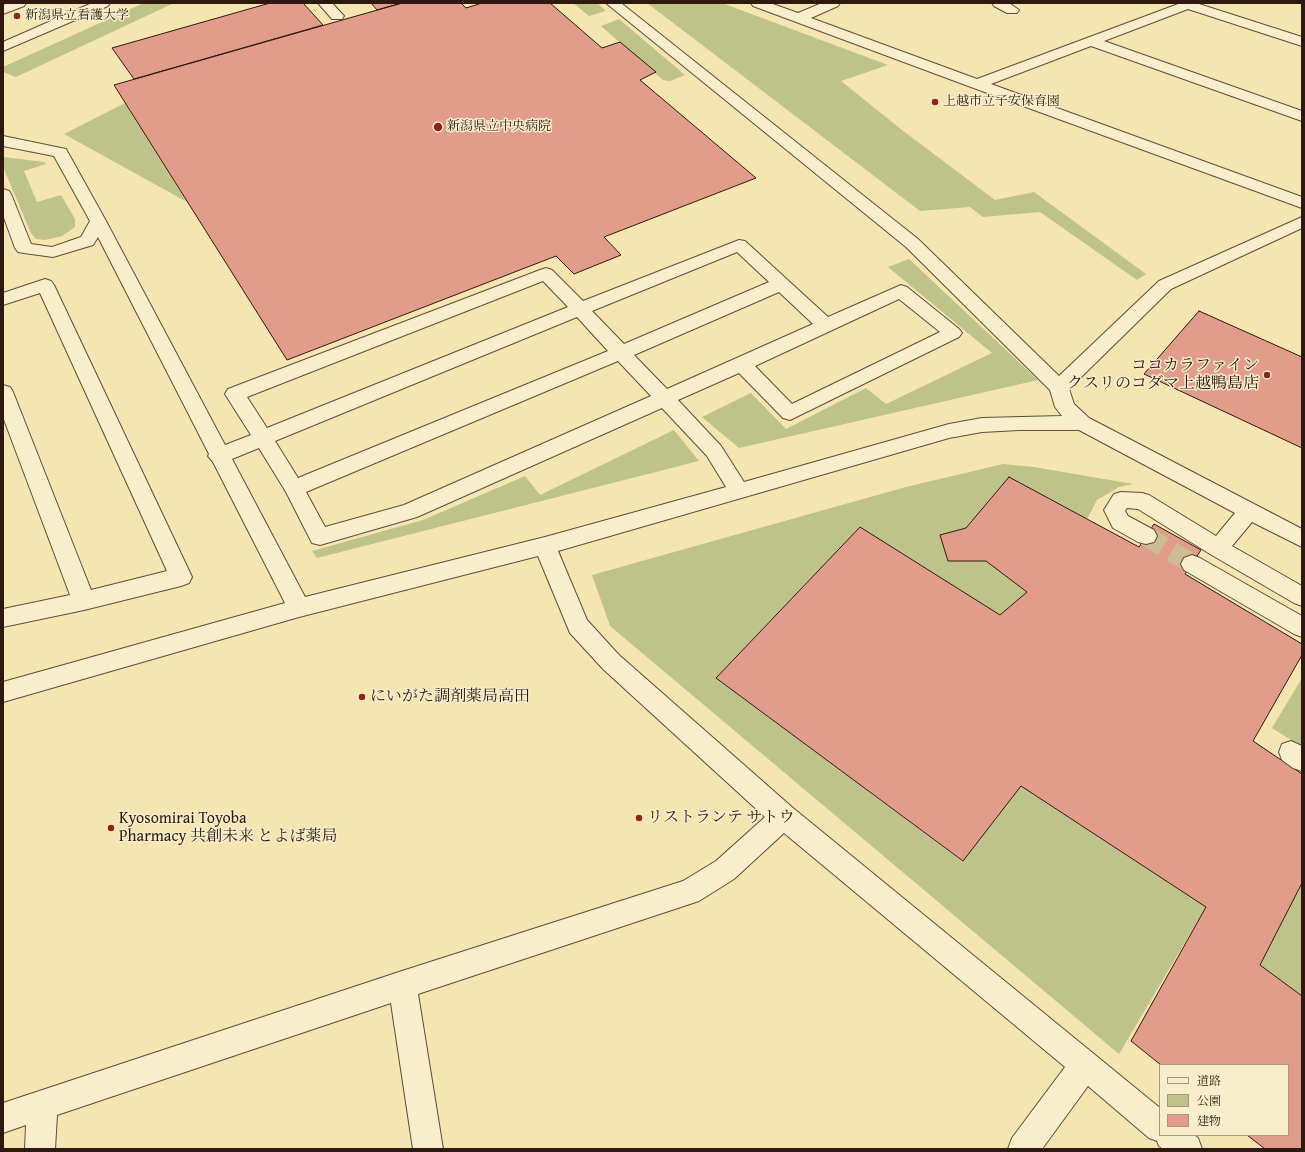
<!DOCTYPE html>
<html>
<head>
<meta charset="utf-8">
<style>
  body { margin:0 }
  #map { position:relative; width:1305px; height:1152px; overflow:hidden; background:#f4e5b1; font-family:"Gentium Book Plus","Noto Serif JP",serif }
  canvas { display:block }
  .frame { position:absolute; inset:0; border:4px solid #2f180f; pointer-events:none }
  .legend { position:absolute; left:1159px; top:1064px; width:130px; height:72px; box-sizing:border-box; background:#f8eecc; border:1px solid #a89880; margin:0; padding:5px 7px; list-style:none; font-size:12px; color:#2f180f }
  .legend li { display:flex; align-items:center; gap:8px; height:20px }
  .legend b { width:20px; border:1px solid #a89880 }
</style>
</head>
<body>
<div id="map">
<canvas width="1305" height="1152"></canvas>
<div class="frame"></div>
<ul class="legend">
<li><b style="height:5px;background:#f8eecc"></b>道路</li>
<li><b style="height:11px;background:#bec389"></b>公園</li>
<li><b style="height:11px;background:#e29c8b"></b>建物</li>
</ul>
</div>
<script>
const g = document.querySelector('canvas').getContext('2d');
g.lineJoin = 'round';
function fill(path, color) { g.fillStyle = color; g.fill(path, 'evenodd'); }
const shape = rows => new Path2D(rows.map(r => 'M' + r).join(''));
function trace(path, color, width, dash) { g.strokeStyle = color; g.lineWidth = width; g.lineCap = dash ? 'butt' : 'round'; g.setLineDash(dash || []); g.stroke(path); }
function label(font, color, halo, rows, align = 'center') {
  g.font = font + ' "Gentium Book Plus","Noto Serif JP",serif'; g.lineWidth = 3; g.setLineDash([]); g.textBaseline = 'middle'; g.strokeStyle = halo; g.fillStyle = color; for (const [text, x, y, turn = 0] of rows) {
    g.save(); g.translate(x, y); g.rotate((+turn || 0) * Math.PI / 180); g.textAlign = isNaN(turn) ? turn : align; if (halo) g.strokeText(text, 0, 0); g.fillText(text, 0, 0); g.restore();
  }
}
const green = shape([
  [144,3,174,3,16,77,3,72,3,67],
  [573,3,597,3,606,11,589,16],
  [647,3,722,3,888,65,841,81,902,130,995,200,1034,192,1146,274,1137,280,1040,212,983,217,970,207,920,211],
  [619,19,685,75,670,81,663,80,601,26],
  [125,103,187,202,64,134],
  [3,157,44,162,46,164,24,171,37,202,61,195,75,219,75,227,62,236,45,240,36,239,31,233,3,167],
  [909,259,1038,380,739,448,702,417,751,393,786,429,866,388,886,404,992,353,888,267],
  [674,430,699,461,317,558,312,551,423,520,525,476,540,495],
  [1003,464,1034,467,1133,484,1119,487,1097,500,1087,519,1009,477,966,528,940,535,948,561,986,561,1027,592,1000,615,860,527,716,678,962,861,1021,786,1206,907,1119,1054,610,626,592,575,906,487],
  [1302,678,1302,747,1272,728],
  [1302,883,1302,996,1260,965]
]);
const building = shape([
  [270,3,303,3,323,25,134,79,112,48,270,3],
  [371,3,402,3,377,10,371,3],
  [402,3,461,3,466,8,482,3,550,3,602,48,620,42,656,72,640,80,756,178,604,237,621,255,574,274,556,256,287,360,114,85,402,3],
  [1199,311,1302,357,1302,448,1144,374,1199,311],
  [1009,477,1139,547,1154,524,1201,550,1185,574,1302,644,1302,655,1253,741,1302,774,1302,883,1260,965,1302,996,1302,1149,1265,1149,1247,1135,1288,1135,1288,1065,1161,1065,1131,1041,1206,907,1021,786,963,861,716,678,860,527,1000,615,1027,592,986,561,948,561,940,535,966,528,1009,477]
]);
const minorTunnel = shape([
  [1146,536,1192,564]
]);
const minor = shape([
  [8,3,26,3,24,6,3,14,3,5,8,3],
  [92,3,110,3,108,6,3,51,3,42,92,3],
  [318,3,332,3,344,16,342,19,332,19,318,3],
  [606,3,621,3,918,239,1059,376,1159,281,1302,217,1302,228,1171,289,1069,389,1074,404,1089,418,1302,529,1302,547,1252,522,1232,546,1302,586,1302,606,1294,603,1210,554,1138,509,1127,508,1125,511,1128,516,1154,530,1157,536,1154,542,1146,544,1138,542,1113,528,1104,510,1114,494,1121,492,1142,493,1149,495,1216,536,1235,513,1079,430,1019,430,982,432,949,438,558,551,587,620,619,655,793,808,1160,1108,1160,1135,1194,1135,1198,1138,1202,1149,1163,1149,1159,1146,1157,1141,1149,1138,1088,1086,1042,1149,1008,1149,1012,1138,1065,1067,784,833,734,879,699,901,418,994,443,1149,413,1149,391,1003,57,1115,55,1149,25,1149,26,1125,3,1133,3,1103,402,971,683,881,716,861,765,817,603,669,570,633,538,556,299,617,3,702,3,682,285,603,213,462,208,456,209,454,98,237,93,245,53,257,24,253,18,252,15,248,3,215,3,189,9,191,11,194,31,244,52,247,81,237,90,221,54,156,3,146,3,136,66,149,106,221,225,445,251,435,225,394,228,389,540,270,546,268,552,270,583,301,739,240,745,241,828,317,901,285,907,287,959,329,962,333,959,337,790,420,783,418,739,373,678,400,721,446,744,482,949,424,982,418,1062,416,1055,407,1050,390,906,247,606,3],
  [737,252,769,282,624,344,592,311,737,252],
  [543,281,568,307,267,428,247,397,543,281],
  [779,292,813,324,667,389,634,355,779,292],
  [899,299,940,332,792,404,755,366,899,299],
  [577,317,608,351,298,478,275,441,577,317],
  [618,361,651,396,404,505,325,527,306,492,618,361],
  [662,408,707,456,726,487,545,537,305,597,232,459,259,448,286,492,312,543,320,545,417,517,662,408],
  [751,3,770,3,798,13,822,3,840,3,838,6,811,18,977,79,1181,3,1200,3,1199,4,1302,37,1302,46,1188,9,1104,41,1302,111,1302,121,1091,46,991,84,1302,197,1302,208,971,87,753,6,751,3],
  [992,3,1009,3,1019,10,1017,13,1007,13,994,6,992,3],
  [45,279,51,281,54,285,192,577,189,583,181,586,84,610,3,627,3,609,70,595,3,417,3,385,10,387,13,392,91,590,167,571,40,293,3,305,3,293,45,279],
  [1192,555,1200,558,1302,616,1302,637,1294,634,1184,570,1181,564,1184,558,1192,555],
  [1291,741,1302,746,1302,771,1293,768,1282,760,1279,752,1282,744,1291,741]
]);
const markers = [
  [17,16,4,"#8f2418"],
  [935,102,4,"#8f2418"],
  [438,127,5,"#8f2418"],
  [1267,375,4,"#8f2418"],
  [362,697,4,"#8f2418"],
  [639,818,4,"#8f2418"],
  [111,828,4,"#8f2418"]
];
const farPoinames = [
  ["新潟県立看護大学",25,16],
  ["上越市立子安保育園",943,102],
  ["新潟県立中央病院",447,127]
];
const poiNames = [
  ["ココカラファイン",1259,366,"right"],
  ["クスリのコダマ上越鴨島店",1259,384,"right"],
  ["にいがた調剤薬局高田",370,697],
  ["リストランテ サトウ",647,818],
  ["Kyosomirai Toyoba",119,819],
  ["Pharmacy 共創未来 とよば薬局",119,837]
];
fill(green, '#bec389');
fill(building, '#e29c8b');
trace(building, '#2f180f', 1);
trace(minorTunnel, '#cdbc91', 20, [20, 10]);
trace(minor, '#604b38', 2);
fill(minor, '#f8eecc');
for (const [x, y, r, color] of markers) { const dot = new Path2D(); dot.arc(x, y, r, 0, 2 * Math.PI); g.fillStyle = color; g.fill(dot); trace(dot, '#f8eecc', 1.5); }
label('13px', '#2f180f', '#f8eecc', farPoinames, 'left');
label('16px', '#2f180f', '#f8eecc', poiNames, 'left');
</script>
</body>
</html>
